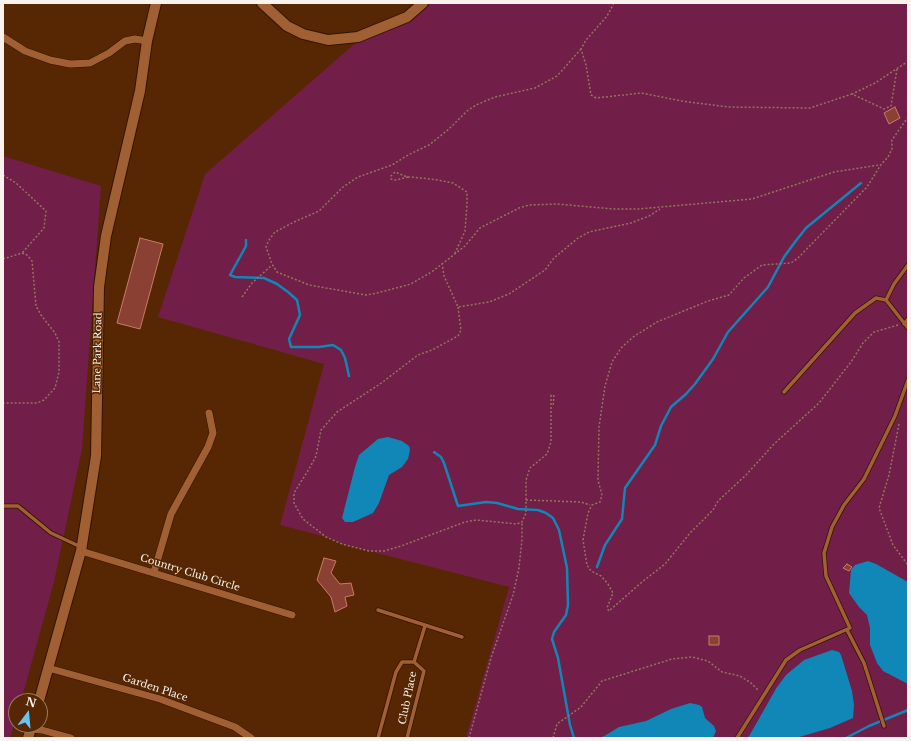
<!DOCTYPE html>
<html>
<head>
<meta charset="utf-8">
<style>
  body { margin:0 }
  #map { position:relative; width:911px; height:741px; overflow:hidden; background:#562702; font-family:"Libre Baskerville",serif }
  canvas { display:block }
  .frame { position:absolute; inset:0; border:4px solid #f9f2ed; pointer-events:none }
  .north { position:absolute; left:8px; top:693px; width:40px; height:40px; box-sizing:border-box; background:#562702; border:1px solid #977860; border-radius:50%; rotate:16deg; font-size:11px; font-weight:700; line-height:16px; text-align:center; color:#f9f2ed }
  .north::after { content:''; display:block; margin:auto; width:14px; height:18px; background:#6ac3f1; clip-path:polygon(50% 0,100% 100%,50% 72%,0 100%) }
</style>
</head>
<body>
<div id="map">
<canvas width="911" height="741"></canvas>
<div class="frame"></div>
<div class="north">N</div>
</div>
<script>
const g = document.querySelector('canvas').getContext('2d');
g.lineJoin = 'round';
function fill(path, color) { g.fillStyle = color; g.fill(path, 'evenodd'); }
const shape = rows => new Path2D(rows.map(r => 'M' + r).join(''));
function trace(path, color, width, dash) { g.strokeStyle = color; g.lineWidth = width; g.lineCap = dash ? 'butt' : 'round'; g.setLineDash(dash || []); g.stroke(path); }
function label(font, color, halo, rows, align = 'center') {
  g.font = font + ' "Libre Baskerville",serif'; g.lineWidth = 3; g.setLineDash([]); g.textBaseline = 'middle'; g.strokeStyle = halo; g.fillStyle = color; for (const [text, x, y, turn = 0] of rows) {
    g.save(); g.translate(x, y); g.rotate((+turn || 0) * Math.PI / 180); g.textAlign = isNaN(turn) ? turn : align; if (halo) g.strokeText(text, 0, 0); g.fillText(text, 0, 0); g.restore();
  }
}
const green = shape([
  [428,3,908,3,908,738,466,738,509,587,342,544,326,537,280,525,324,364,158,317,205,174,359,40,408,20],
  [3,156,101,186,82,449,54,582,21,701,16,701,16,718,10,738,3,738]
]);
const water = shape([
  [388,437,402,441,409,446,410,450,408,459,402,467,389,475,379,503,373,513,353,522,345,522,342,518,355,467,359,455,378,439],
  [868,561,876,564,908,582,908,684,883,671,877,663,870,645,870,628,867,615,859,607,849,593,851,570,855,565],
  [832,650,839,652,841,655,852,691,854,705,853,718,830,728,796,738,748,738,777,687,786,675,804,660],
  [690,703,699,705,702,707,705,718,714,726,716,731,713,738,601,738,619,727,646,721,671,709]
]);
const stream = shape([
  [246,240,246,246,230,275,235,277,264,278,277,284,288,292,297,300,300,315,289,339,291,347,319,347,333,345,341,350,345,358,349,376],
  [434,452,441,457,444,463,458,506,486,502,497,503,518,509,538,510,546,513,553,518,559,530,567,568,568,605,566,615,554,632,552,639,558,658,570,725,574,738],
  [597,567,605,545,622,519,625,488,655,445,661,426,671,407,686,394,695,384,713,359,728,332,768,287,784,257,795,242,806,228,861,183],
  [846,738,869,726,908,710]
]);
const building = shape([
  [895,107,900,118,889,124,884,113,895,107],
  [140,238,163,244,140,329,117,323,140,238],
  [324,558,336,561,331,573,340,584,351,583,354,595,345,597,347,606,335,612,331,597,317,580,324,558],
  [847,564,852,567,849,571,843,568,847,564],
  [709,636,719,636,719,645,709,645,709,636]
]);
const path = shape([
  [614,3,607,16,586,40,581,49,586,65,591,95,596,98,641,93,682,101,728,107,810,108,852,94],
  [581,49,557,76,535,88,495,97,476,105,467,111,449,129,429,145,408,155,392,165,358,177,343,187,319,211,294,222,275,232,269,240,266,247,272,264,277,272,309,285,366,295,377,293,411,284,433,271,465,246,480,228,519,208,529,205,557,204,614,209,638,209,752,199,834,172,879,165],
  [897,69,891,106,884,109,852,94,875,83,907,62,908,62],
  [3,175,16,183,46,211,44,228,22,253],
  [408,177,396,180,391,179,391,176,395,172,407,177,412,177,438,180,453,183,467,192,467,204,465,231,455,253],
  [3,259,22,253,27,255,32,261,36,306,41,315,55,333,59,342,59,372,55,388,44,400,37,403,3,403],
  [442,263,444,276,458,307,489,302,509,294,545,270,554,258,578,238,589,232,631,223,649,216,660,209],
  [242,297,252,283,271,266],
  [458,307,461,330,458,336,432,350,418,355,380,384,337,412,321,430,316,456,309,469,294,493,294,503,303,519,326,537,342,544,369,551,384,551,401,546,465,522,476,520,517,524,522,522,526,513,526,480,530,468,547,454,551,442,551,395,554,396,553,406],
  [898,325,874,332,863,343,851,362,819,403,774,444,746,475,718,501,713,510,690,533,665,564,642,582,609,611,607,608,613,593,608,584,601,576,591,571,587,565,583,540,588,513,592,505,600,502,602,495,598,480,599,427,605,386,612,362,621,348,633,337,657,322,708,301,729,295,744,278,762,265,791,263,798,258,867,187,880,166,888,157,892,149,892,140,908,117],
  [899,424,889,475,879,508,893,545,908,565],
  [526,500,581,502,590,505],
  [469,738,491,658,513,595,519,568,522,539,522,522],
  [553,738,557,724,581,707,602,681,672,659,692,657,708,661,722,672,740,676,751,683,759,691]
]);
const lane = shape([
  [886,300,894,284,908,265],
  [904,324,908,319],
  [784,392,855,313,876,298,886,300,908,328],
  [3,506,18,506,51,533,81,547],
  [378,610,462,637],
  [847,630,864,663,884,726],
  [414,662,425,626],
  [378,738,396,672,402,662,414,662,424,671,407,738],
  [737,738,786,660,800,650,850,628,826,576,824,553,832,527,844,505,864,479,895,416,908,380]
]);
const street = shape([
  [3,37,25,51,50,60,70,64,90,63,109,53,125,41,135,39,147,41],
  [81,551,292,615],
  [154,572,171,514,208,447,213,433,209,413],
  [48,668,160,699,235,727,251,738],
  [31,729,42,730,71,738]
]);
const secondary = shape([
  [262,3,287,26,303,34,328,40,358,37,407,17,423,3],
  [39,701,81,551,96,456,99,287,106,236,140,91,147,41,156,3],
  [28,738,32,725]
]);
const streetNames = [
  ["Lane Park Road",98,353,-89],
  ["Country Club Circle",190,573,17],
  ["Garden Place",155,688,18],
  ["Club Place",408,698,-78]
];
fill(green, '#711e49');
fill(water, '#1087b6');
trace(stream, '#1087b6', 2.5);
fill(building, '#8a4032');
trace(building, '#ca7a69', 1);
trace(lane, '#341300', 5);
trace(street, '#341300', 8);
trace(secondary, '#341300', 12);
trace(path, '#94755c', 1.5, [2, 2]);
trace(lane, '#a16033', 3.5);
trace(street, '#a16033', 7);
trace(secondary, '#a16033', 10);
label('10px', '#f9f2ed', '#562702', streetNames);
</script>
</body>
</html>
